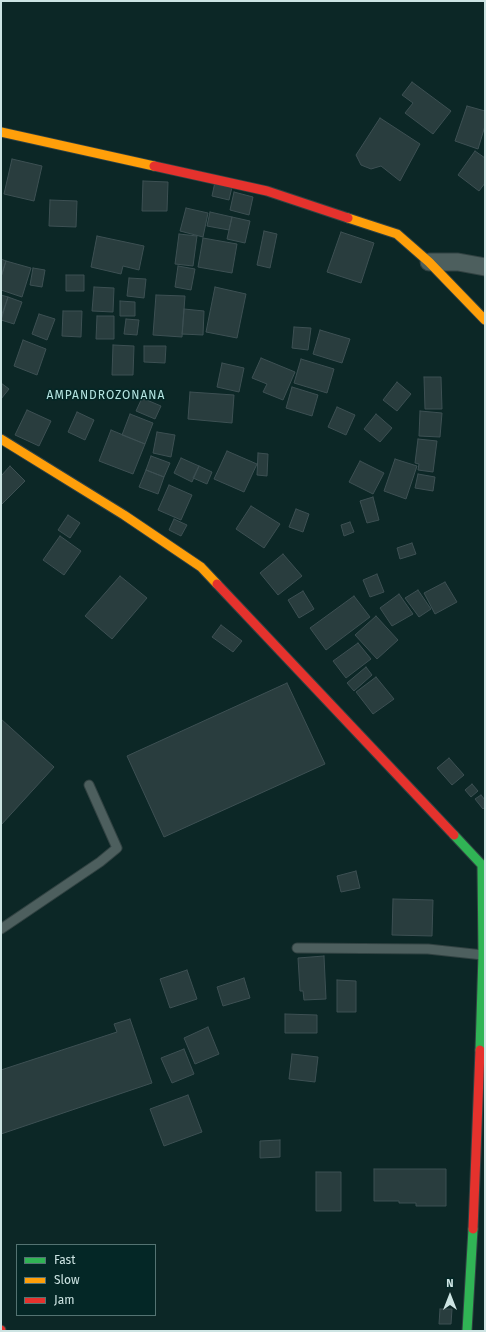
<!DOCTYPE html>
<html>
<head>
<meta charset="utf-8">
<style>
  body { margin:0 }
  #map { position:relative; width:486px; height:1332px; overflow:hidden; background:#0c2726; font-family:"Fira Sans",sans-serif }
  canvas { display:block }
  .frame { position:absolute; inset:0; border:2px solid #cde4e3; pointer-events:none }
  .legend { position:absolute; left:16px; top:1244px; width:140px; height:72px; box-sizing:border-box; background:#042726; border:1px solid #547372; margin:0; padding:5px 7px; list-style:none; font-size:12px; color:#cde4e3 }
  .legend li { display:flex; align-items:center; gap:8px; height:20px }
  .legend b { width:20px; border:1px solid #547372 }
  .north { position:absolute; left:430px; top:1276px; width:40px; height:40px; -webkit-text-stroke:3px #042726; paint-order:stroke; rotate:0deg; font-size:11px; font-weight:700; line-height:16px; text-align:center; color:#cde4e3 }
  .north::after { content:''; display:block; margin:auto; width:14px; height:18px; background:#cde4e3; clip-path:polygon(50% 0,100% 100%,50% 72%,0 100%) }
</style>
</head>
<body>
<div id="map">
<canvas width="486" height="1332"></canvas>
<div class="frame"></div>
<ul class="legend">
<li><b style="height:5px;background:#30b455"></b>Fast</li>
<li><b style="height:5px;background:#ff9f0a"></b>Slow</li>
<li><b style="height:5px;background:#e5322d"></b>Jam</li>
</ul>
<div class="north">N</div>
</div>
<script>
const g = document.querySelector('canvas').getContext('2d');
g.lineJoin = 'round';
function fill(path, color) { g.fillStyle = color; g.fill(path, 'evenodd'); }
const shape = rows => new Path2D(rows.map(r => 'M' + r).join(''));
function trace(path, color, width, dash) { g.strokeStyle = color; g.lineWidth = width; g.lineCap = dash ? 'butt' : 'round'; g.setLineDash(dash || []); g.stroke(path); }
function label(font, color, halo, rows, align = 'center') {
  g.font = font + ' "Fira Sans",sans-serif'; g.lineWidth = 3; g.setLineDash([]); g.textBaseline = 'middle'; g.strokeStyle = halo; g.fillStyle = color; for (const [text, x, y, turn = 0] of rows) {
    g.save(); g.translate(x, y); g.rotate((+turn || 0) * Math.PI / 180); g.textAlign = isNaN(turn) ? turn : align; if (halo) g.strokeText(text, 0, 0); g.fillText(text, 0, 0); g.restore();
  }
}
const building = shape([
  [412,82,451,111,433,134,405,113,413,103,402,95,412,82],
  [467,106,485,111,485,126,478,149,455,141,467,106],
  [380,118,420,144,400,181,381,166,371,169,361,165,356,155,380,118],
  [475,151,485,158,485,183,479,191,458,175,475,151],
  [12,159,42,166,34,201,4,194,12,159],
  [143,181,168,182,167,211,142,211,143,181],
  [215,182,232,187,229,200,212,196,215,182],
  [234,192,253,197,249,215,230,210,234,192],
  [50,200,77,201,76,227,49,226,50,200],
  [186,208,208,213,203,237,180,231,186,208],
  [210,212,232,217,229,230,207,226,210,212],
  [232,217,250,221,245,243,227,239,232,217],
  [264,231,277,234,270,268,257,265,264,231],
  [341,232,374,243,361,283,327,272,341,232],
  [179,234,197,236,193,266,175,264,179,234],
  [97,236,144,246,139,270,123,266,121,274,91,267,97,236],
  [203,238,237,244,232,273,198,267,203,238],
  [1,259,6,261,1,277,1,259],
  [6,261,31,268,22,297,1,290,1,277,6,261],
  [178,266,195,269,191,290,175,287,178,266],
  [33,268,45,270,42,287,30,285,33,268],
  [66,275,84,275,84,291,66,291,66,275],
  [129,278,146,279,144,298,127,296,129,278],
  [94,287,114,288,113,312,92,311,94,287],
  [215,287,246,294,237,338,206,332,215,287],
  [1,295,8,297,1,317,1,295],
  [156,295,185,296,182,337,153,335,156,295],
  [8,297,22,302,14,324,1,320,8,297],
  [120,301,135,302,135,316,120,316,120,301],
  [184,309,204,311,203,335,182,334,184,309],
  [63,311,82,311,81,337,62,336,63,311],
  [39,314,55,319,47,340,32,334,39,314],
  [97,316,114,316,114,339,96,339,97,316],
  [126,319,139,320,137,335,124,334,126,319],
  [294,327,311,328,308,350,292,348,294,327],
  [320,330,350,339,342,363,313,354,320,330],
  [23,340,46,349,37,375,14,366,23,340],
  [113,345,134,346,133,375,112,375,113,345],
  [144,346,166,346,165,363,144,362,144,346],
  [261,358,295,372,283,400,263,392,267,384,252,378,261,358],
  [301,359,334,369,327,393,294,383,301,359],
  [222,363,244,368,239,392,217,387,222,363],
  [424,377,441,377,442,409,425,409,424,377],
  [397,382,411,394,397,411,383,400,397,382],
  [1,383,9,389,1,399,1,383],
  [292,387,318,395,312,416,286,408,292,387],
  [190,392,234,395,232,423,188,419,190,392],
  [142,398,161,406,155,419,136,411,142,398],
  [337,407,355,415,346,435,328,427,337,407],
  [27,410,51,421,39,446,15,435,27,410],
  [420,411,442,413,440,437,419,436,420,411],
  [77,412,94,420,85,440,68,432,77,412],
  [130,414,153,423,145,444,122,435,130,414],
  [376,414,392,428,380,442,364,429,376,414],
  [111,430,145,444,133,474,99,461,111,430],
  [157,432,175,435,171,457,153,453,157,432],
  [418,439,437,441,433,472,418,470,419,464,415,463,418,439],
  [227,451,257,464,244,492,214,479,227,451],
  [258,453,268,454,267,476,257,475,258,453],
  [151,456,170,463,164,477,146,470,151,456],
  [181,458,199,466,192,482,174,473,181,458],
  [395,459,417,466,406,499,384,491,395,459],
  [360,461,384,473,373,494,349,482,360,461],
  [10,466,25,481,1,505,1,476,10,466],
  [199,466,212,472,207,484,193,478,199,466],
  [146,470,164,477,158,494,139,487,146,470],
  [418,474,435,477,433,491,415,488,418,474],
  [169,485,192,495,181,520,158,510,169,485],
  [373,497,379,520,367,523,360,501,373,497],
  [251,506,280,524,264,548,236,529,251,506],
  [296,509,309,514,303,532,289,527,296,509],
  [68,515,80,523,70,538,58,530,68,515],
  [174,519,187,525,181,536,169,530,174,519],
  [350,522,354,532,344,536,341,525,350,522],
  [60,536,81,551,64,575,43,560,60,536],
  [412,543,416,554,400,559,397,548,412,543],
  [283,554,302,576,278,595,260,573,283,554],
  [377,574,384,592,370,597,363,580,377,574],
  [120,576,147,598,112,639,85,616,120,576],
  [445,582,457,602,435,614,424,593,445,582],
  [418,590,431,609,419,617,405,598,418,590],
  [303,591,314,609,299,618,288,600,303,591],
  [399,594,413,614,392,626,380,608,399,594],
  [354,596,370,617,326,650,310,628,354,596],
  [376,616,398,640,377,659,355,635,376,616],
  [221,625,242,641,233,652,212,637,221,625],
  [358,643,371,659,346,678,333,661,358,643],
  [366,667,372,675,354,691,347,683,366,667],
  [376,677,394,699,373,714,356,692,376,677],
  [287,683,325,764,164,837,127,756,287,683],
  [1,719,54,767,1,825,1,719],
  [449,758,464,775,452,785,437,768,449,758],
  [472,784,478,791,471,797,465,790,472,784],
  [481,795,485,800,485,807,483,809,475,799,481,795],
  [356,871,360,888,341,892,337,876,356,871],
  [393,899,433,900,432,936,392,935,393,899],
  [324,956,326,999,304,1000,303,991,300,991,298,958,324,956],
  [187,970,197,999,170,1008,160,979,187,970],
  [244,978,250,998,223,1006,217,987,244,978],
  [337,980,356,981,356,1012,337,1012,337,980],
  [285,1014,317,1015,317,1033,285,1033,285,1014],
  [130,1019,152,1083,1,1134,1,1070,117,1032,114,1024,130,1019],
  [208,1027,219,1054,195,1064,184,1038,208,1027],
  [184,1049,194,1074,172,1083,161,1058,184,1049],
  [292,1054,318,1057,315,1082,289,1079,292,1054],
  [188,1095,202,1132,164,1146,150,1109,188,1095],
  [280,1140,280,1157,260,1158,260,1141,280,1140],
  [374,1169,446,1169,446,1206,416,1206,416,1203,399,1203,399,1201,374,1201,374,1169],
  [316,1172,341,1172,341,1211,316,1211,316,1172],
  [440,1309,452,1309,451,1324,439,1324,440,1309]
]);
const lane = shape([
  [1,929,100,862,117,848,89,785],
  [297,948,428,949,483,955]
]);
const street = shape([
  [429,262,458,262,485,267]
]);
const fast = shape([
  [454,835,482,865,483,955,480,1050],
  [467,1331,473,1229]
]);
const slow = shape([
  [1,132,154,166],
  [348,218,397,234,429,262,485,320],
  [1,439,124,515,201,567,217,584]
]);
const jam = shape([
  [154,166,267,191,348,218],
  [217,584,454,835],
  [473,1229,480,1050],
  [1,1330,1,1331]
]);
const neighbourhoodNames = [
  ["AMPANDROZONANA",106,396]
];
fill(building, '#293d3e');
trace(building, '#3d5053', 1);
trace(lane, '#314242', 11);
trace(street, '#314242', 19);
trace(fast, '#314242', 11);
trace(slow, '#314242', 11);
trace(jam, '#314242', 11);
trace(lane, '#4d5f5e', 9);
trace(street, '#4d5f5e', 17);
trace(fast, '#30b455', 9);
trace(slow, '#ff9f0a', 9);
trace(jam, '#e5322d', 9);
g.letterSpacing = '1px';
label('12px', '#b5e4e1', '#042726', neighbourhoodNames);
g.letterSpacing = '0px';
</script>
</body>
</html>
